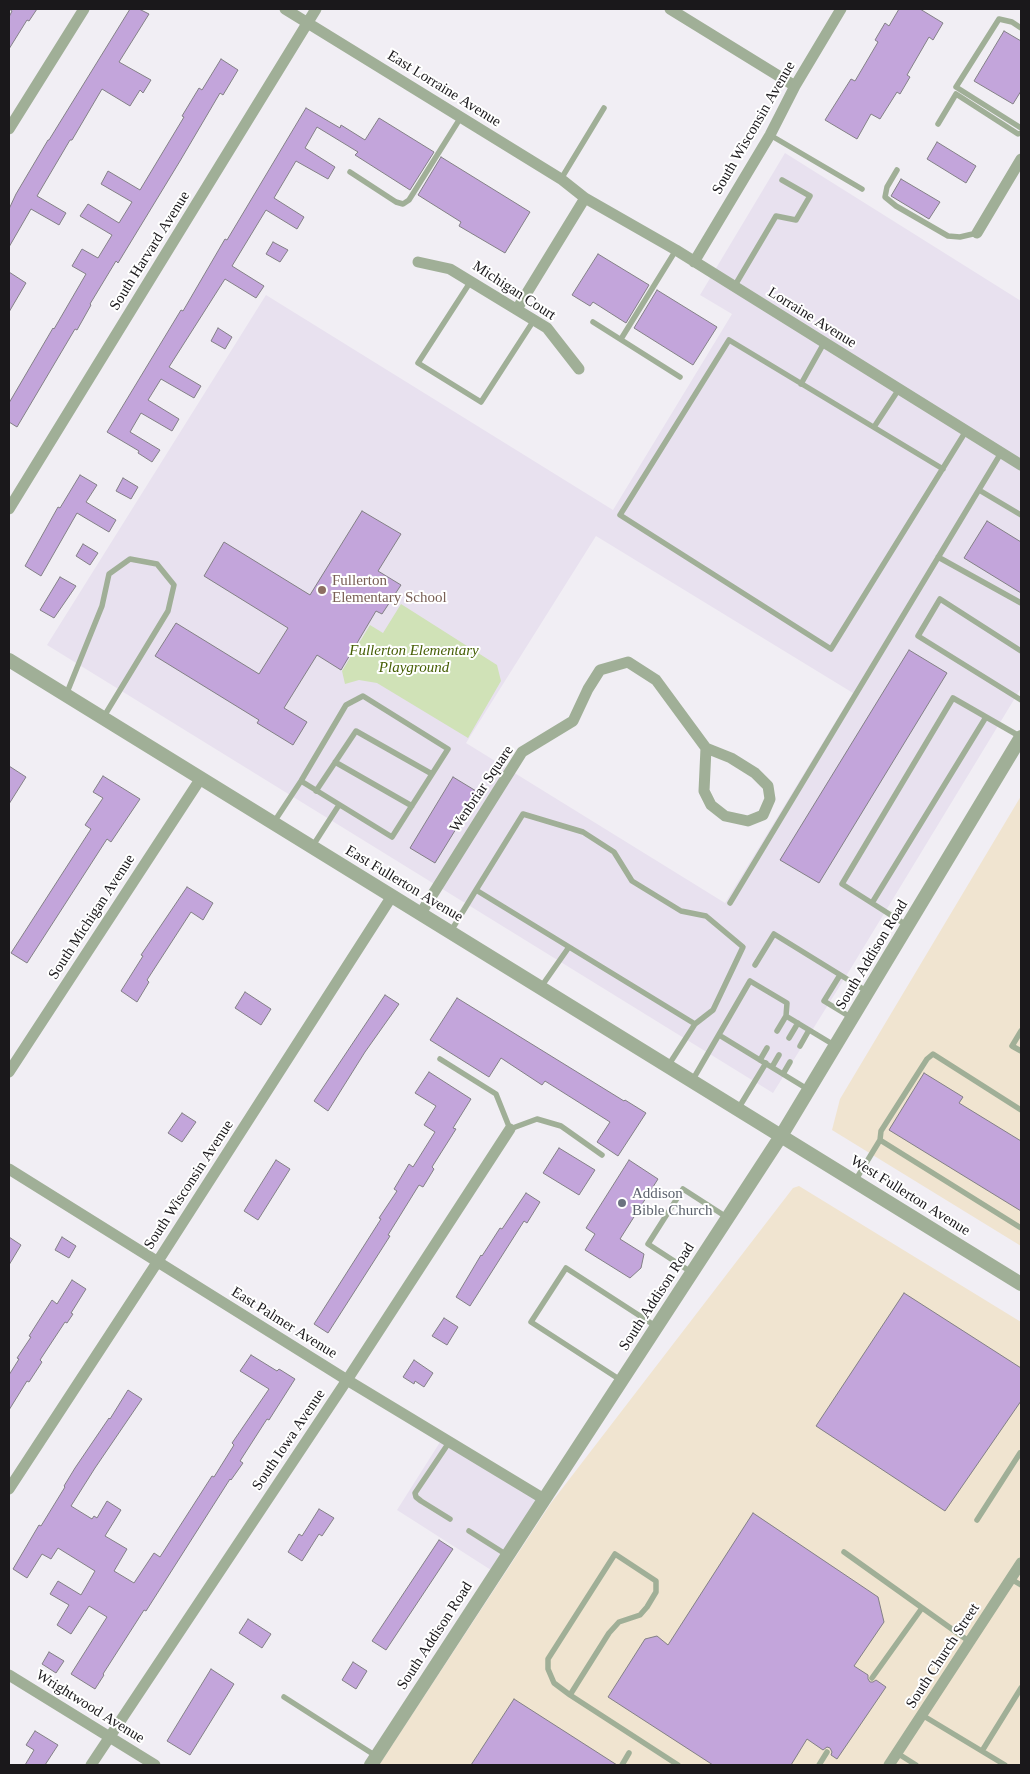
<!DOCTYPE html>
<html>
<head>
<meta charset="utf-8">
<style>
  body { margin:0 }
  #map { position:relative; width:1030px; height:1774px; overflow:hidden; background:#f1eef4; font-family:Georgia,serif }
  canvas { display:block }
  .frame { position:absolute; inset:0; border:10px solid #1a181b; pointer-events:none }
</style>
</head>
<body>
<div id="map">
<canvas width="1030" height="1774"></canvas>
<div class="frame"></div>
</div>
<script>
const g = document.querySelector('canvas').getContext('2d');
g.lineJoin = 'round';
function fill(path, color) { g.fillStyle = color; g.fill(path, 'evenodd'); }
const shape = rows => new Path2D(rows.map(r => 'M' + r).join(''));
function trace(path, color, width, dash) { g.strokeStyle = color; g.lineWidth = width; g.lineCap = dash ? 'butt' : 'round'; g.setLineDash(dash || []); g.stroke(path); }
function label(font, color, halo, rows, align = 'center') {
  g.font = font + ' Georgia,serif'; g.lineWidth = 4; g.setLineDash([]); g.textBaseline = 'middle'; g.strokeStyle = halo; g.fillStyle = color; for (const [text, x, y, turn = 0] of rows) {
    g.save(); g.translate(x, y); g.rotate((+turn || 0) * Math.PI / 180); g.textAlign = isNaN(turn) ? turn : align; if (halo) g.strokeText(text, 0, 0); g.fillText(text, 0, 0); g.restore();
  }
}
const built = shape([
  [785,153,1021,301,1021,688,851,968,773,1093,47,645,266,295,613,510,732,314,700,295],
  [596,536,853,693,725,903,466,743],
  [442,1439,538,1499,491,1570,397,1510]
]);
const industrial = shape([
  [1021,796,1021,1246,832,1130,840,1099],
  [799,1186,1021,1322,1021,1765,379,1765,551,1503,793,1188]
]);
const green = shape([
  [401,604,497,665,501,681,468,738,377,683,359,680,345,684,342,671,370,625,383,633]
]);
const building = shape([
  [9,9,37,9,29,21,27,20,9,49,9,17,12,11,9,9],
  [130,9,139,9,149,14,119,62,151,80,143,93,140,90,130,106,102,89,72,140,70,140,37,196,66,213,59,225,31,209,9,247,9,209,16,194,48,140,49,140,130,9],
  [899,9,920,9,943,23,933,40,929,37,907,75,910,77,900,94,897,92,880,119,871,114,857,139,825,120,851,79,855,81,878,42,875,40,885,23,889,26,899,9],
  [1004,31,1021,41,1021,91,1013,104,974,81,1004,31],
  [221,59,238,70,223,95,220,93,180,161,118,263,116,261,90,304,91,305,77,330,75,329,17,427,9,422,9,403,53,328,54,329,86,274,72,266,82,249,98,258,112,235,80,216,88,204,119,223,132,202,101,184,108,171,140,190,184,117,182,116,199,88,202,90,221,59],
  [306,108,340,128,341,125,365,140,379,118,434,152,410,190,355,155,358,152,317,127,305,148,335,167,328,179,296,161,274,198,304,217,297,229,266,210,232,266,264,286,256,298,225,279,169,367,201,386,194,398,161,379,148,400,179,419,172,431,141,413,130,432,160,450,152,462,138,453,139,451,107,432,181,310,183,311,225,239,227,240,306,108],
  [937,142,976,166,966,183,927,159,937,142],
  [441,157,530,212,505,253,459,226,461,222,418,195,441,157],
  [901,179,940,202,929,219,891,196,901,179],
  [273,242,288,250,280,262,266,254,273,242],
  [598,254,649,285,626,323,593,302,590,306,572,295,598,254],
  [9,272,26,283,9,312,9,272],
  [657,290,717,327,693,365,634,328,657,290],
  [218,328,232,337,225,349,211,341,218,328],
  [80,475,97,485,86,502,116,520,109,532,77,513,41,576,25,566,58,507,60,508,80,475],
  [123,478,138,487,131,499,116,491,123,478],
  [362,511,401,534,378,571,401,585,382,614,376,611,341,670,317,655,284,708,307,722,293,745,257,723,259,720,155,656,176,623,259,674,288,628,204,576,224,542,310,595,362,511],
  [987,521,1021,542,1021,593,964,558,987,521],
  [83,544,98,553,90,565,76,556,83,544],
  [60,577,76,586,54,618,40,610,60,577],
  [909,650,947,673,819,883,780,860,909,650],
  [9,766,26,777,9,804,9,766],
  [103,776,140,799,111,842,107,839,27,963,11,953,91,829,85,825,103,798,93,792,103,776],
  [453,777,481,794,462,825,459,824,435,863,410,848,453,777],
  [187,887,213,903,203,920,191,912,147,980,149,982,137,1002,121,991,143,956,141,955,187,887],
  [245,992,271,1009,261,1025,235,1008,245,992],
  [385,995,399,1004,365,1052,328,1111,314,1101,385,995],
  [457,998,624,1101,625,1100,646,1113,618,1156,597,1142,610,1122,545,1081,542,1085,501,1058,489,1077,430,1040,457,998],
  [429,1072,471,1099,453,1128,456,1129,432,1167,434,1169,423,1187,419,1185,388,1235,390,1236,328,1333,314,1324,381,1219,379,1218,397,1191,394,1189,409,1164,413,1167,435,1132,424,1125,436,1106,415,1093,429,1072],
  [924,1073,963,1097,959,1103,1021,1141,1021,1211,889,1130,924,1073],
  [182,1113,196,1122,182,1142,168,1133,182,1113],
  [559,1148,595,1170,579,1195,543,1173,559,1148],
  [276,1160,290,1169,258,1220,244,1211,276,1160],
  [629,1160,658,1179,620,1239,644,1254,641,1268,630,1278,585,1250,595,1234,586,1228,629,1160],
  [526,1193,540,1202,527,1223,524,1221,470,1306,456,1297,481,1255,482,1256,500,1228,502,1229,526,1193],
  [9,1237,21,1245,9,1265,9,1237],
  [62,1237,76,1246,69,1258,55,1250,62,1237],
  [72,1280,86,1289,71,1313,73,1314,67,1323,65,1322,40,1360,42,1362,29,1382,27,1381,9,1410,9,1375,19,1359,17,1358,31,1337,29,1336,52,1300,57,1304,72,1280],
  [904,1293,1021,1368,1021,1401,945,1511,816,1426,904,1293],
  [444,1318,458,1327,447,1345,432,1336,444,1318],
  [251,1355,277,1371,279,1369,295,1379,269,1420,267,1419,240,1461,243,1463,231,1480,230,1479,146,1611,144,1610,103,1674,104,1675,95,1689,71,1674,107,1617,89,1606,71,1634,57,1625,69,1605,50,1594,58,1581,81,1595,95,1571,58,1548,51,1559,42,1554,27,1578,13,1569,39,1525,41,1526,65,1487,64,1486,75,1468,109,1418,110,1419,128,1390,142,1399,95,1468,71,1506,92,1519,94,1516,97,1518,107,1501,121,1510,105,1536,127,1549,114,1571,134,1583,154,1553,160,1557,212,1476,214,1477,234,1445,232,1443,269,1389,240,1371,251,1355],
  [414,1360,433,1373,424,1387,415,1381,414,1384,403,1377,414,1360],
  [319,1509,334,1518,322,1536,319,1534,302,1561,288,1552,299,1534,302,1536,319,1509],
  [753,1513,878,1597,884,1622,854,1666,868,1675,868,1679,870,1682,873,1682,876,1680,886,1687,837,1759,831,1755,832,1752,830,1748,827,1747,823,1750,807,1739,791,1765,713,1765,608,1697,645,1639,657,1636,668,1645,753,1513],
  [439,1540,453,1549,386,1650,372,1641,439,1540],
  [248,1619,271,1634,262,1648,239,1633,248,1619],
  [49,1652,64,1661,56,1673,42,1664,49,1652],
  [353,1662,367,1671,356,1689,342,1680,353,1662],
  [211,1669,234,1684,190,1755,167,1741,211,1669],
  [514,1699,617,1765,471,1765,514,1699],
  [35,1731,58,1745,45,1765,25,1765,34,1750,26,1745,35,1731]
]);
const service = shape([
  [1021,28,1012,22,999,19,956,87,1021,128],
  [938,124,956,94,1018,134,1021,133],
  [770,135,862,189],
  [897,170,887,187,885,197,896,206,948,236,960,237,977,233],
  [350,172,396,202,403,204,409,200,461,117],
  [561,179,604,108],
  [471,281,418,363,481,402,534,320],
  [734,287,776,216,796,220,810,196,782,180],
  [593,322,680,377],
  [621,339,676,250],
  [801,384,824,343],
  [874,427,899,389],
  [943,469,729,340,620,515,831,649,966,431],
  [979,490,1021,515],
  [938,557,1021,603],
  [1021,651,940,599,918,636,1021,700],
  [66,695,102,606,109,574,130,559,157,564,174,585,168,611,103,718],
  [335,762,412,806],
  [316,791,356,731,432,774],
  [274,822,301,781,346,705,363,696,448,749,392,837,301,781],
  [312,847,339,805],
  [476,890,523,814,583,832,614,852,632,881,681,911,706,916,743,947,713,1010,695,1024],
  [730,903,1001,453],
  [872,903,986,717],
  [908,926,842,884,953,698,1021,737],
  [451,931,476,890,695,1024,668,1066],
  [755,965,774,934,868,992],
  [840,975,824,1001,852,1018],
  [541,987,569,947],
  [777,1031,786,1016],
  [1021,1031,1012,1046,1021,1051],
  [719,1035,809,1090],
  [789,1038,798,1023],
  [800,1046,809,1030],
  [440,1059,496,1094,510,1129,537,1119,561,1126,602,1155],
  [760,1060,767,1048],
  [772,1067,779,1055],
  [783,1074,790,1062],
  [692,1081,750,981,787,1003,786,1016,834,1045],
  [738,1109,766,1063],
  [880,1140,1021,1228],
  [855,1181,880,1140,881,1131,927,1059,933,1054,1021,1110],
  [691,1272,648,1244,683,1189,728,1218],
  [622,1381,531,1322,566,1268,657,1327],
  [450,1441,415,1493,416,1497,421,1501,450,1519],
  [977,1520,1020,1453,1021,1454],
  [469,1531,507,1555],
  [844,1552,970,1642],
  [1011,1579,1021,1585],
  [872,1678,922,1608],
  [570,1695,609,1633,619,1622,640,1615,647,1607,656,1592,656,1581,615,1554,548,1659,548,1669,554,1683,570,1695,678,1765],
  [284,1697,376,1756],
  [922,1715,1005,1765],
  [982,1751,1021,1688],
  [897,1753,916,1765],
  [622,1765,629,1753],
  [819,1765,827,1752]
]);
const minor = shape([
  [285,9,561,179,585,198,676,250,1021,465],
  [670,9,795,86],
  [9,129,84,9],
  [977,233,1021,159],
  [418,262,450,269,547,328,579,369],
  [694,262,770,135,795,86,841,9],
  [517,309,585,198],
  [9,509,316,9],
  [706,748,731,758,755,773,768,786,770,799,763,815,748,821,725,816,711,805,704,791,706,748],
  [421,913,522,752,573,721,588,689,600,670,628,662,656,680,706,748],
  [9,1072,201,778],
  [9,1169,347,1380,544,1499],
  [9,1489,158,1261,392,896],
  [9,1675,155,1765],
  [91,1765,347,1380,510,1129],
  [889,1765,1021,1563]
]);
const tertiary = shape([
  [9,660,1021,1284],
  [371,1765,781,1136,1021,737]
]);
const markers = [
  [322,590,5,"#8d6e63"],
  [622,1203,5,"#6b7280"]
];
const streetNames = [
  ["East Lorraine Avenue",444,89,32],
  ["South Wisconsin Avenue",754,128,-60],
  ["South Harvard Avenue",150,251,-58],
  ["Michigan Court",514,291,33],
  ["Lorraine Avenue",812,318,32],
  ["Wenbriar Square",482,789,-56],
  ["East Fullerton Avenue",404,884,31],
  ["South Michigan Avenue",92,917,-57],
  ["South Addison Road",872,955,-59],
  ["South Wisconsin Avenue",189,1185,-57],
  ["West Fullerton Avenue",910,1196,32],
  ["South Addison Road",657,1297,-57],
  ["East Palmer Avenue",284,1323,32],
  ["South Iowa Avenue",289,1440,-56],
  ["South Addison Road",435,1636,-57],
  ["South Church Street",943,1656,-57],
  ["Wrightwood Avenue",90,1707,32]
];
const educationNames = [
  ["Fullerton",332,581],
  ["Elementary School",332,598]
];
const parkNames = [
  ["Fullerton Elementary",414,651],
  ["Playground",414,668]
];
const worshipNames = [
  ["Addison",632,1194],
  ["Bible Church",632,1211]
];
fill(built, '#e8e1ef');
fill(industrial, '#f0e4d0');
fill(green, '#d0e2b7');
fill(building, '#c3a5db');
trace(building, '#838086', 1);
trace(service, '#a0af97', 5.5);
trace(minor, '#a0af97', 11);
trace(tertiary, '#a0af97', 14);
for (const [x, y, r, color] of markers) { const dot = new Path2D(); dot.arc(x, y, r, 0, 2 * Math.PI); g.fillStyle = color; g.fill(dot); trace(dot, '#fff', 2); }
label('15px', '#1a181b', '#fff', streetNames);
label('15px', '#785e54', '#fff', educationNames, 'left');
label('italic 15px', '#465f05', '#fff', parkNames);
label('15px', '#5b616d', '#fff', worshipNames, 'left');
</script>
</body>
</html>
